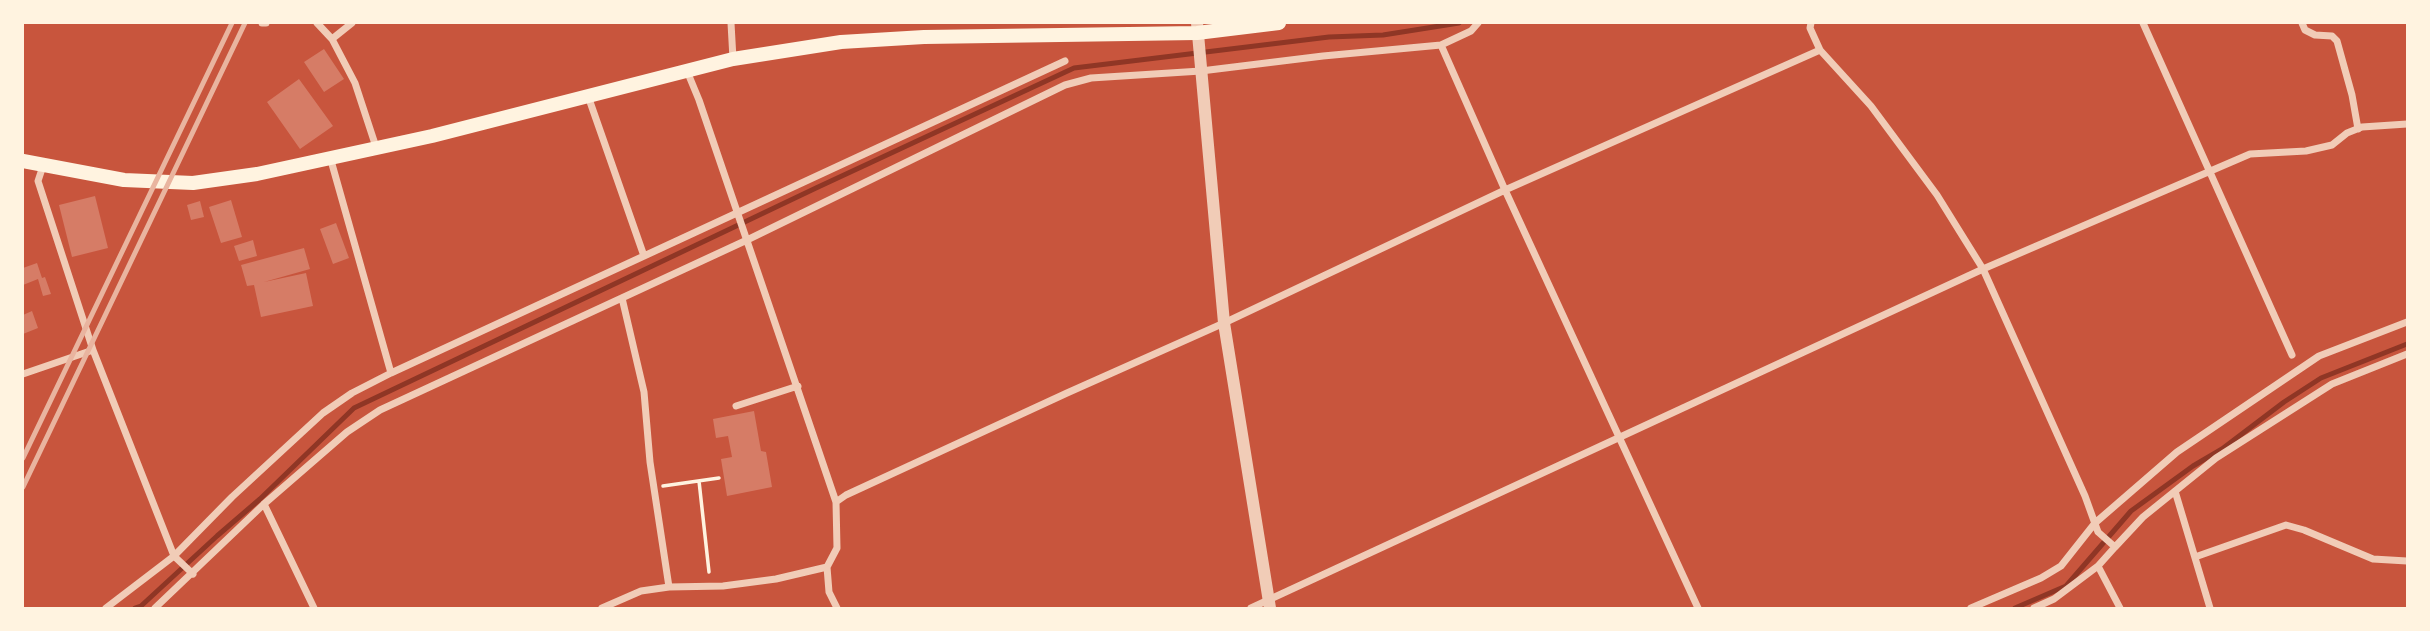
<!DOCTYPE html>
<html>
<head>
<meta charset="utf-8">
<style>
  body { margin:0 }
  #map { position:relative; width:2430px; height:631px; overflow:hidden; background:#c8553d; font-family:"Nunito Sans",sans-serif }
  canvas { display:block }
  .frame { position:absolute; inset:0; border:24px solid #fff3e0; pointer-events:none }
</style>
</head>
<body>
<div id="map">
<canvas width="2430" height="631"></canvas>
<div class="frame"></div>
</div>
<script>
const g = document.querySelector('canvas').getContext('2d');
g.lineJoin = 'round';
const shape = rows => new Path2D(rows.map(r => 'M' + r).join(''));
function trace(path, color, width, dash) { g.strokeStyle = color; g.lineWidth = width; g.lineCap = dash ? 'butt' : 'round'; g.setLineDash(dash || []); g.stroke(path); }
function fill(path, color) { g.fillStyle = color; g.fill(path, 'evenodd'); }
const stream = shape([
  [135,608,141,606,217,536,260,499,354,408,816,188,1074,68,1329,37,1383,35,1459,23],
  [2015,608,2066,586,2131,511,2193,466,2222,449,2284,402,2321,378,2407,344]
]);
const building = shape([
  [324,49,344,79,324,92,304,62],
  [299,79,333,126,300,149,267,102],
  [95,196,108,248,72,257,59,205],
  [231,200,242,237,221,243,209,207],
  [200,201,204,217,191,220,187,205],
  [336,223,349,258,333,264,320,229],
  [253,240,257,256,239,261,234,246],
  [304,248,310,269,264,282,306,273,313,306,261,317,254,285,247,286,241,265],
  [37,263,42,278,45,277,51,294,43,296,38,279,23,285,23,268],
  [32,311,38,328,23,334,23,315],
  [754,411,761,451,766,452,772,487,727,496,721,459,732,457,728,436,716,438,713,419]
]);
const path = shape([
  [699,481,709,572],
  [663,486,719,478]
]);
const minor = shape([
  [262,23,266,23],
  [317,23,332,39,355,83,376,147],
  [731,23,733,59],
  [1478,23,1471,31,1441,45,1505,190,1698,608],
  [1811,23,1810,28,1820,50,1871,106,1937,195,1983,269,2085,496,2098,532,2115,547,2143,517,2216,458,2332,384,2407,354],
  [2143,23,2292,355],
  [2302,23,2305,30,2315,35,2332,36,2337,41,2352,95,2358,129],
  [332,39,352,23],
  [687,71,699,100,836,502,837,548,827,567,829,592,837,608],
  [588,96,644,256,1065,61],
  [330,157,391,373,644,256],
  [43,166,38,181,93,350,174,556,193,574],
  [622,298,644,392,650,462,669,587],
  [23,374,93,350],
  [736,406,798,386],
  [2175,491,2210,608],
  [836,502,846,495,1067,393,1224,323,1505,190,1820,50],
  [264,504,314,608],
  [2115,547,2098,566,2120,608],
  [2195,557,2286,525,2304,530,2373,559,2407,561],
  [106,608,174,556,232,497,323,413,352,393,391,373],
  [155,608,264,504,347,432,380,410,747,240,1065,85,1091,78,1201,71,1323,56,1441,45],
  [602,608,641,591,669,587,723,586,776,579,827,567],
  [1251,608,1983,269,2250,154,2306,151,2332,145,2347,133,2362,127,2407,124],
  [1971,608,2041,578,2061,566,2095,523,2177,452,2319,356,2407,322],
  [2034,608,2054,599,2098,566]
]);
const tertiary = shape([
  [1197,23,1224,323,1270,608]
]);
const secondary = shape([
  [23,161,124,180,193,183,257,174,432,136,733,59,841,42,924,37,1197,33,1279,23]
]);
const rail = shape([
  [23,458,232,23],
  [23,487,245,23]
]);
trace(stream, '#8f3625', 5);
fill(building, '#d67c66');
trace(path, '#fff3e0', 3.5);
trace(minor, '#f1ccb7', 7);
trace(tertiary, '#f1ccb7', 12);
trace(secondary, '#fff3e0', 14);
trace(rail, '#e9b49f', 5);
</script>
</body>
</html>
